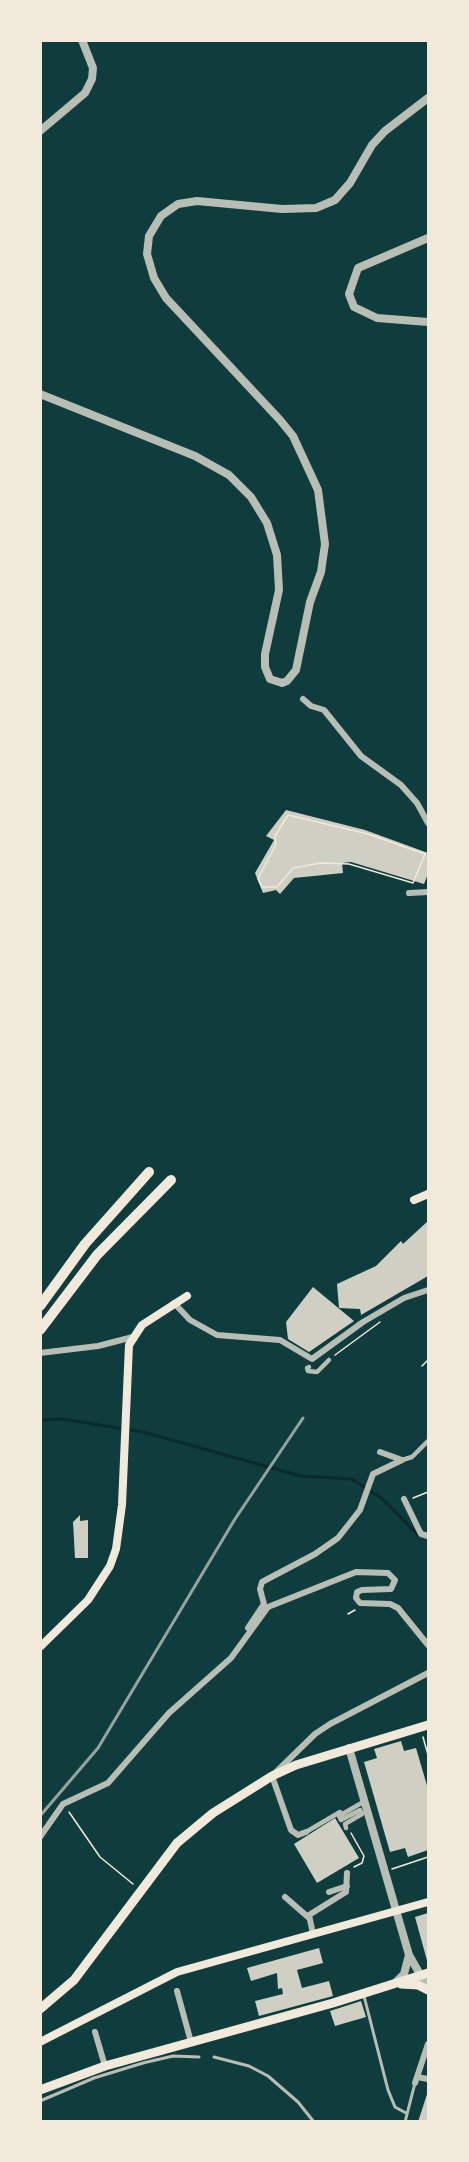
<!DOCTYPE html>
<html>
<head>
<meta charset="utf-8">
<style>
  body { margin:0 }
  #map { position:relative; width:469px; height:2162px; overflow:hidden; background:#0f3d3e; font-family:Arial,sans-serif }
  canvas { display:block }
  .frame { position:absolute; inset:0; border:42px solid #f1e9da; pointer-events:none }
</style>
</head>
<body>
<div id="map">
<canvas width="469" height="2162"></canvas>
<div class="frame"></div>
</div>
<script>
const g = document.querySelector('canvas').getContext('2d');
g.lineJoin = 'round';
const shape = rows => new Path2D(rows.map(r => 'M' + r).join(''));
function trace(path, color, width, dash) { g.strokeStyle = color; g.lineWidth = width; g.lineCap = dash ? 'butt' : 'round'; g.setLineDash(dash || []); g.stroke(path); }
function fill(path, color) { g.fillStyle = color; g.fill(path, 'evenodd'); }
const stream = shape([
  [40,1420,63,1419,143,1432,301,1476,352,1479,384,1500,419,1536]
]);
const building = shape([
  [286,810,365,830,428,853,428,874,424,884,351,862,342,863,343,873,294,878,280,894,276,890,263,893,255,873,274,840,266,836],
  [428,1221,428,1276,361,1315,360,1309,339,1308,337,1284,376,1266,401,1241,403,1244],
  [313,1287,354,1321,309,1352,288,1339,286,1322],
  [80,1515,80,1521,88,1520,88,1558,75,1558,73,1522],
  [401,1741,404,1751,416,1748,428,1789,428,1850,408,1857,405,1848,390,1852,364,1762,377,1758,374,1749],
  [335,1818,359,1858,317,1883,294,1844],
  [428,1913,428,1964,415,1917],
  [319,1948,323,1963,297,1970,302,1988,329,1981,333,1996,259,2016,255,2001,283,1994,282,1988,278,1989,277,1973,251,1981,247,1968],
  [361,2001,366,2017,335,2026,330,2011],
  [428,2091,428,2122,418,2122]
]);
const path = shape([
  [288,815,368,834,425,854,413,883,349,864,321,863,293,868,277,887,262,887,258,879,276,844,275,836,288,815],
  [335,1355,380,1322],
  [422,1366,428,1360],
  [413,1498,428,1492],
  [348,1614,355,1610],
  [423,1737,428,1755],
  [69,1812,100,1857,133,1884],
  [351,1833,364,1856,362,1863,354,1867],
  [392,1869,428,1857]
]);
const service = shape([
  [364,1996,388,2090,395,2107,406,2113],
  [214,2057,249,2066,268,2076,298,2102,314,2122],
  [40,2101,94,2078,143,2063,173,2056,199,2057],
  [405,2122,415,2083]
]);
const pedestrian = shape([
  [309,1367,307,1368,308,1371,317,1372,329,1360],
  [402,1460,412,1457,428,1441],
  [346,1828,345,1824,362,1814,360,1810,341,1820,339,1816,365,1801],
  [306,1832,340,1812]
]);
const minor = shape([
  [303,699,311,706,324,710,361,756,401,785,417,803,428,823],
  [409,893,428,892],
  [174,1303,190,1320,217,1335,280,1340,312,1359,363,1322,404,1298,428,1290],
  [40,1353,98,1346,133,1337],
  [404,1499,421,1534,428,1536],
  [248,1628,264,1604,260,1589,262,1582,315,1554,338,1538,360,1510,373,1474,402,1460,380,1452],
  [306,1832,298,1835,291,1830,272,1776,315,1734,330,1724,428,1673],
  [40,1837,63,1804,108,1783,169,1713,231,1658,268,1607,356,1572,388,1573,395,1580,391,1589,362,1590,357,1592,356,1598,360,1603,390,1604,398,1608,428,1645],
  [329,1892,347,1886],
  [285,1897,308,1917],
  [313,1934,309,1915,346,1892,347,1873],
  [177,1991,191,2042],
  [95,2032,105,2066],
  [417,2077,428,2079],
  [415,2083,428,2044]
]);
const tertiary = shape([
  [40,131,85,93,92,79,93,68,82,40],
  [428,238,358,268,349,294,354,307,377,318,428,322],
  [40,394,195,456,229,475,251,497,267,523,277,555,279,590,265,654,265,667,270,679,282,683,287,681,296,670,310,602,321,572,325,544,318,490,293,436,280,420,166,298,154,278,147,254,149,236,161,216,178,204,197,201,282,209,316,208,335,200,350,183,372,145,385,131,428,98],
  [349,1748,409,1955,404,1974,395,1983],
  [409,1955,426,1985]
]);
const secondary = shape([
  [414,1200,428,1194],
  [40,1647,88,1600,110,1566,116,1549,122,1505,129,1345,142,1325,187,1296],
  [40,2042,177,1972,428,1902]
]);
const primary = shape([
  [401,1984,418,1985,428,1990],
  [40,2009,74,1980,177,1843,213,1813,272,1776,296,1765,428,1725],
  [40,2090,105,2066,333,2003,428,1973]
]);
const motorway = shape([
  [40,1306,85,1244,149,1172],
  [40,1330,97,1255,171,1180]
]);
const rail = shape([
  [40,1816,98,1748,235,1519,303,1418]
]);
trace(stream, '#0a2a2b', 3);
fill(building, '#cfcfc3');
trace(path, '#f1e9da', 1.5);
trace(service, '#b8beb3', 3);
trace(pedestrian, '#b8beb3', 4.5);
trace(minor, '#b8beb3', 6);
trace(tertiary, '#b8beb3', 8);
trace(secondary, '#f1e9da', 8);
trace(primary, '#f1e9da', 9);
trace(motorway, '#f1e9da', 10);
trace(rail, '#97a49c', 3);
</script>
</body>
</html>
